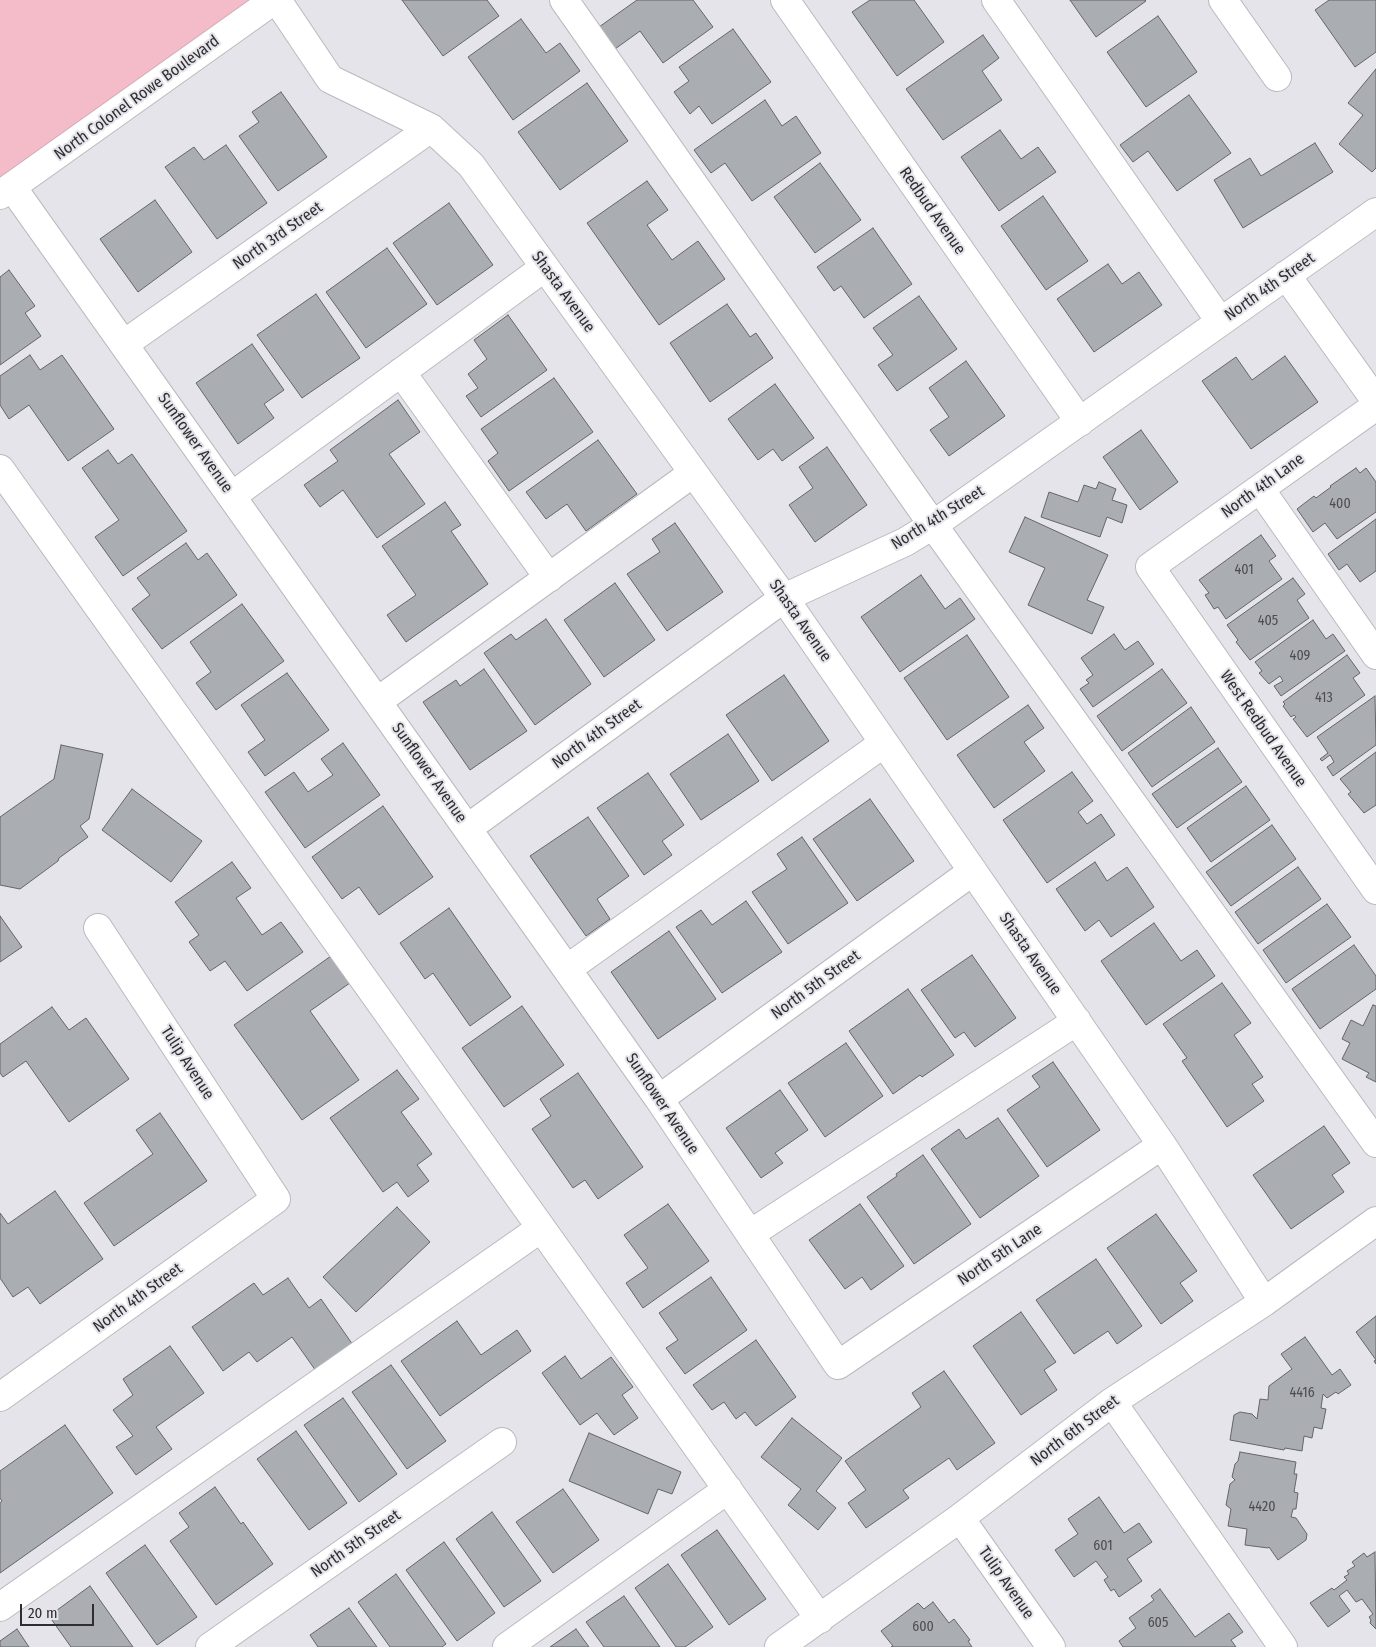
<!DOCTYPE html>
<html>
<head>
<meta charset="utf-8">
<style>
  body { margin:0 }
  #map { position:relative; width:1376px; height:1647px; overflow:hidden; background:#e5e4ea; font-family:"Fira Sans Condensed",sans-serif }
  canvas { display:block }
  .scale { position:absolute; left:20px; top:1604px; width:74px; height:22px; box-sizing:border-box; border:2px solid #2e2d2f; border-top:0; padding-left:6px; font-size:15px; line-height:18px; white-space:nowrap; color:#2e2d2f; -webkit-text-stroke:4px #e5e4ea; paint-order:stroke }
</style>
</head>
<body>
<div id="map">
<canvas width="1376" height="1647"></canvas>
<div class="scale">20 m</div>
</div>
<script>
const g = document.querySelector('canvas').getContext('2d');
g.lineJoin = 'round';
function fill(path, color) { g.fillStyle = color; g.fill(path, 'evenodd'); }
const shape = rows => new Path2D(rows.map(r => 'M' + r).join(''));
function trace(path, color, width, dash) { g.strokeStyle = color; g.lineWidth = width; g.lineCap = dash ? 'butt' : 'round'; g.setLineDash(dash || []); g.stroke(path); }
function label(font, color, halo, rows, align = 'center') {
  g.font = font + ' "Fira Sans Condensed",sans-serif'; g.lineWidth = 4; g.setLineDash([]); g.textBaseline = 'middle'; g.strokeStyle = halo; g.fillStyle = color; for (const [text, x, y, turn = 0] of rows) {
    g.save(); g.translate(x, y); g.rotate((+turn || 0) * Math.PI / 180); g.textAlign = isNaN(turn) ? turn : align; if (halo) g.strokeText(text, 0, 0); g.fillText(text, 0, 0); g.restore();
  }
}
const green = shape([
  [0,0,273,0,0,192]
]);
const building = shape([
  [402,0,487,0,499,16,443,56,402,0],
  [637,0,693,0,713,27,663,63,640,31,615,49,599,27,637,0],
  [870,0,914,0,944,42,897,76,852,12,870,0],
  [1070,0,1145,0,1146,1,1096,37,1070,0],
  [1329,0,1376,0,1376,52,1355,67,1315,10,1329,0],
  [1158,16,1197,72,1146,107,1107,52,1158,16],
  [521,19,546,53,560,43,580,71,513,120,468,57,521,19],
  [733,29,771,82,712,124,699,106,690,114,674,92,689,81,679,67,733,29],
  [983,35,999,58,982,71,1002,100,943,140,906,89,983,35],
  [1376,69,1376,168,1372,172,1339,144,1363,115,1348,103,1376,69],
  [587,83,628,141,560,190,518,132,587,83],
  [281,92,327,157,278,191,239,136,259,122,252,112,281,92],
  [1189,95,1231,153,1177,191,1148,151,1133,162,1120,145,1189,95],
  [765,100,782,126,796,116,821,153,752,201,725,163,711,173,694,150,765,100],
  [1000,130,1021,159,1038,147,1056,172,999,211,961,157,1000,130],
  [1315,143,1333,172,1243,228,1214,180,1250,158,1261,176,1315,143],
  [226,145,267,203,217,239,165,167,194,147,204,160,226,145],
  [820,163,861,220,815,253,774,197,820,163],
  [647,181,668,210,647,225,672,260,698,241,725,279,659,325,587,223,647,181],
  [1043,196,1088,261,1046,290,1001,226,1043,196],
  [155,200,192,252,138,292,100,239,155,200],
  [449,203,493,265,437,305,393,243,449,203],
  [873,228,912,284,864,318,841,286,834,291,817,267,873,228],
  [387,248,427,304,366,348,326,292,387,248],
  [1108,264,1122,284,1139,272,1162,305,1094,352,1057,299,1108,264],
  [9,270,35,306,25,313,41,336,0,365,0,277,9,270],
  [316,294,360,358,302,398,257,335,316,294],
  [919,296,957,349,897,391,878,365,893,355,873,328,919,296],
  [727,304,750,337,756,333,773,358,710,402,670,343,727,304],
  [508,315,547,370,481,417,466,396,478,388,468,374,487,359,474,340,508,315],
  [252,344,284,390,264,404,274,418,238,444,196,383,252,344],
  [30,355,40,370,62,355,114,429,68,461,29,405,9,419,0,405,0,376,30,355],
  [1285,356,1318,402,1251,449,1202,381,1236,357,1252,380,1285,356],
  [966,361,1005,416,949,456,930,430,949,417,929,388,966,361],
  [554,378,593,432,509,491,488,461,498,453,481,429,554,378],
  [775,384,814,438,782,461,773,449,758,460,728,419,775,384],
  [398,400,420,432,389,454,425,504,377,538,343,490,320,507,304,485,338,461,330,450,398,400],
  [1141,430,1178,482,1140,510,1103,457,1141,430],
  [598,440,637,494,586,531,567,504,546,519,526,492,598,440],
  [827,447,867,505,815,542,789,505,813,488,799,467,827,447],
  [108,450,118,464,132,454,187,531,123,576,95,537,119,520,82,468,108,450],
  [1356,468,1360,473,1366,468,1376,482,1376,512,1337,539,1325,523,1313,532,1297,509,1314,496,1316,498,1331,487,1330,486,1356,468],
  [1099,482,1116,489,1112,500,1127,505,1122,523,1107,517,1100,537,1041,517,1049,492,1078,502,1084,485,1096,489,1099,482],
  [445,502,461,525,451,531,488,584,406,642,387,615,416,595,382,546,445,502],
  [1025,517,1108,555,1087,600,1104,607,1092,634,1028,605,1045,568,1009,552,1025,517],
  [1376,519,1376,571,1360,582,1347,564,1339,570,1328,554,1376,519],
  [675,523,723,592,667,631,627,574,660,552,652,539,675,523],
  [1261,535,1276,556,1269,561,1282,579,1226,619,1218,607,1214,609,1205,595,1209,593,1199,580,1261,535],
  [186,543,198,560,207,553,237,595,162,649,132,609,150,595,137,578,186,543],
  [921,575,945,609,960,598,975,619,900,672,861,617,921,575],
  [1293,578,1305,594,1297,600,1309,618,1250,660,1236,642,1238,640,1227,625,1293,578],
  [615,583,655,640,604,677,564,620,615,583],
  [242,604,284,661,216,710,196,683,211,672,190,642,242,604],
  [546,619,591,684,535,725,484,653,511,634,516,640,546,619],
  [1313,620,1326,639,1333,634,1345,651,1281,696,1274,686,1283,681,1280,676,1269,684,1259,673,1262,671,1255,662,1313,620],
  [1114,634,1125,650,1138,641,1154,664,1093,707,1080,689,1089,683,1086,680,1093,675,1081,658,1114,634],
  [967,635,1009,697,947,740,904,678,967,635],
  [1347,655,1360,673,1353,678,1365,695,1307,737,1293,719,1296,717,1294,715,1291,717,1283,706,1285,704,1283,702,1347,655],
  [484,669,527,731,470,770,423,702,456,680,460,686,484,669],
  [1162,669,1187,703,1122,751,1097,716,1162,669],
  [287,673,329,730,265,776,248,752,265,740,241,705,287,673],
  [784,675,829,741,772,781,726,715,784,675],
  [1375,696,1376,745,1333,776,1327,767,1334,762,1330,755,1322,761,1320,759,1328,753,1317,737,1375,696],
  [1028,705,1044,728,1024,742,1045,771,994,808,957,755,1028,705],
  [1191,707,1215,742,1152,787,1128,753,1191,707],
  [728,734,759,781,701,820,670,774,728,734],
  [343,743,380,795,305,848,265,792,294,772,308,792,333,775,321,759,343,743],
  [61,745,103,754,89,819,80,826,88,837,59,858,58,861,20,889,0,885,0,817,54,779,61,745],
  [1218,748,1242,782,1177,828,1152,794,1218,748],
  [1376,752,1376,805,1364,813,1348,794,1351,792,1340,779,1376,752],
  [1072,772,1093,801,1078,812,1087,824,1101,814,1115,835,1047,883,1003,820,1072,772],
  [648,773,684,825,662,841,672,855,644,875,597,808,648,773],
  [1246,786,1270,820,1211,862,1187,828,1246,786],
  [132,789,202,841,171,882,102,830,132,789],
  [870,799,914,861,857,901,813,839,870,799],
  [383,806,433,877,379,915,359,887,342,899,312,857,383,806],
  [588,817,629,876,597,899,610,919,586,936,530,856,588,817],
  [1272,825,1296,859,1231,906,1206,872,1272,825],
  [802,837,848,903,788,944,752,892,787,869,777,854,802,837],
  [232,862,251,888,236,898,262,935,281,922,303,952,247,991,225,961,210,971,189,942,199,935,175,902,232,862],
  [1095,862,1107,881,1127,867,1154,907,1111,937,1099,920,1085,931,1056,889,1095,862],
  [1298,867,1321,899,1258,944,1235,912,1298,867],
  [746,901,782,952,722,993,676,927,701,910,712,925,746,901],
  [1327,904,1351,937,1286,983,1263,950,1327,904],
  [449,908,511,997,470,1026,433,973,425,979,400,943,449,908],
  [0,916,22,947,0,962,0,916],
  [1154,923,1181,961,1197,950,1215,976,1146,1025,1101,961,1154,923],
  [669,931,716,999,658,1039,611,972,669,931],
  [1354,945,1376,976,1376,989,1320,1029,1292,989,1354,945],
  [338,951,357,978,310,1011,359,1080,302,1120,234,1025,338,951],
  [972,955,1016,1018,975,1047,964,1032,955,1038,921,990,972,955],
  [1222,983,1251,1023,1234,1035,1263,1077,1252,1084,1264,1101,1227,1127,1182,1061,1187,1058,1163,1024,1222,983],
  [908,989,954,1055,922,1077,920,1075,893,1094,849,1031,908,989],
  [1373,1005,1376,1006,1376,1082,1366,1077,1369,1073,1342,1059,1350,1043,1342,1039,1351,1020,1363,1026,1373,1005],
  [522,1006,564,1065,504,1107,462,1048,522,1006],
  [52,1007,69,1030,86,1018,129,1079,69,1122,26,1061,3,1077,0,1073,0,1044,52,1007],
  [846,1043,883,1096,825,1137,788,1083,846,1043],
  [1053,1062,1100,1130,1047,1167,1007,1110,1040,1087,1032,1076,1053,1062],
  [397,1070,419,1099,401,1112,432,1154,417,1165,429,1181,408,1197,397,1182,383,1192,330,1118,397,1070],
  [578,1073,643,1167,598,1199,585,1180,573,1188,532,1129,551,1116,540,1099,578,1073],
  [780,1090,808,1130,775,1153,783,1163,761,1178,726,1128,780,1090],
  [160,1113,207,1181,114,1246,84,1203,153,1154,136,1130,160,1113],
  [998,1118,1039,1176,980,1218,931,1149,959,1129,966,1139,998,1118],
  [1324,1126,1350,1163,1332,1175,1344,1192,1291,1229,1253,1175,1324,1126],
  [923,1155,971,1224,914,1264,867,1197,897,1176,896,1174,923,1155],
  [55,1191,103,1259,40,1304,28,1287,13,1297,0,1278,0,1213,8,1224,55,1191],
  [668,1204,709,1261,643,1308,626,1283,648,1268,624,1235,668,1204],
  [860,1204,904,1266,871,1290,862,1277,845,1289,809,1240,860,1204],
  [397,1207,430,1242,356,1312,323,1277,397,1207],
  [1156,1214,1197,1271,1180,1283,1193,1301,1161,1324,1107,1248,1156,1214],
  [1096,1259,1142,1326,1117,1344,1108,1331,1074,1354,1036,1300,1096,1259],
  [711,1277,747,1330,685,1374,666,1348,678,1340,659,1313,711,1277],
  [288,1278,309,1308,321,1299,353,1345,316,1371,292,1337,257,1362,249,1352,223,1371,192,1327,254,1283,263,1295,288,1278],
  [1021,1312,1056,1362,1044,1370,1057,1390,1021,1415,973,1346,1021,1312],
  [1376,1316,1376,1364,1374,1361,1376,1360,1356,1332,1376,1316],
  [457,1321,481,1355,517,1330,531,1351,440,1416,401,1361,457,1321],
  [1305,1337,1332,1375,1340,1369,1351,1385,1338,1394,1336,1392,1327,1398,1323,1394,1321,1408,1326,1409,1322,1429,1314,1427,1312,1438,1304,1436,1302,1451,1285,1448,1284,1450,1230,1440,1234,1415,1240,1412,1252,1414,1257,1419,1260,1399,1268,1400,1269,1386,1292,1369,1281,1354,1305,1337],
  [756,1340,796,1397,756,1426,745,1412,736,1419,724,1402,712,1410,693,1385,756,1340],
  [170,1346,204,1393,156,1427,172,1449,136,1475,116,1447,133,1436,113,1410,133,1395,123,1379,170,1346],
  [565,1356,581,1379,611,1357,633,1387,622,1395,638,1418,614,1435,597,1413,580,1425,542,1373,565,1356],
  [391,1365,446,1441,407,1469,352,1392,391,1365],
  [944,1371,995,1443,957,1470,949,1458,903,1490,909,1498,866,1528,848,1503,866,1490,845,1461,921,1407,912,1393,944,1371],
  [343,1398,397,1474,359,1502,304,1425,343,1398],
  [792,1418,842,1458,816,1491,836,1508,818,1530,788,1505,801,1489,761,1457,792,1418],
  [65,1425,113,1493,0,1573,0,1503,2,1501,0,1498,0,1471,65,1425],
  [296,1431,347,1503,309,1530,257,1459,296,1431],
  [589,1433,681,1472,672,1494,658,1489,648,1514,569,1481,589,1433],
  [1240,1452,1296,1462,1294,1474,1297,1474,1294,1492,1298,1493,1296,1509,1293,1509,1291,1517,1296,1518,1307,1534,1306,1540,1278,1560,1269,1547,1268,1548,1245,1545,1247,1529,1228,1526,1231,1509,1226,1505,1230,1484,1235,1480,1232,1477,1235,1464,1238,1461,1240,1452],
  [215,1487,241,1524,243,1522,273,1564,216,1605,170,1541,189,1527,179,1513,215,1487],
  [563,1489,599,1540,553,1573,516,1522,563,1489],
  [1099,1497,1124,1533,1139,1523,1152,1542,1127,1559,1142,1581,1119,1597,1114,1589,1111,1591,1104,1580,1108,1577,1096,1561,1074,1577,1055,1550,1078,1534,1068,1519,1099,1497],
  [492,1512,541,1581,504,1607,456,1539,492,1512],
  [717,1530,766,1599,729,1625,681,1555,717,1530],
  [444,1542,495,1613,457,1641,406,1570,444,1542],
  [145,1545,197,1617,157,1645,106,1573,145,1545],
  [1375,1552,1376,1629,1370,1623,1371,1620,1369,1617,1373,1614,1362,1599,1356,1602,1347,1590,1339,1596,1350,1611,1328,1627,1310,1603,1332,1588,1334,1590,1347,1580,1344,1577,1349,1574,1347,1571,1355,1566,1352,1562,1364,1553,1367,1557,1375,1552],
  [668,1564,713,1627,685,1647,676,1647,635,1588,668,1564],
  [396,1574,446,1644,442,1647,390,1647,358,1602,396,1574],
  [90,1586,133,1647,71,1647,49,1616,90,1586],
  [1160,1589,1195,1637,1229,1613,1243,1632,1231,1640,1236,1647,1123,1647,1119,1641,1136,1628,1129,1618,1154,1600,1151,1596,1160,1589],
  [624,1596,660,1647,604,1647,586,1622,624,1596],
  [933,1602,949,1623,954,1619,970,1640,968,1641,972,1647,891,1647,893,1646,881,1631,918,1603,924,1609,933,1602],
  [349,1608,377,1647,318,1647,310,1635,349,1608],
  [17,1629,29,1647,0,1647,0,1641,17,1629],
  [576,1629,589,1647,550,1647,576,1629]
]);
const minor = shape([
  [277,0,330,79,431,128,471,165,784,598,1162,1145,1264,1302],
  [564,0,933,525,1376,1143],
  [785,0,1080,422],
  [996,0,1220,321],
  [1223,0,1277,77],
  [12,187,659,1099,838,1365,1162,1145],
  [1286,275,1376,401],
  [124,344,431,128],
  [401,372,549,578],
  [1376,406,1150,567,1376,890],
  [0,469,820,1619],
  [1260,489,1376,655],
  [232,496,545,267],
  [378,701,693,473],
  [468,828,784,598,905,542,933,525,1376,212],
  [567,969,884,743],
  [659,1099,973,871],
  [750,1234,1077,1021],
  [0,1397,276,1199,98,928],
  [1112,1402,1283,1647],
  [960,1518,1051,1647],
  [0,1607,541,1228],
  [210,1647,502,1442],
  [507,1647,728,1489],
  [779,1647,960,1518,1112,1402,1264,1302,1376,1221]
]);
const major = shape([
  [0,195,274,0]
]);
const numberNames = [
  ["400",1340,504],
  ["401",1244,570],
  ["405",1268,621],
  ["409",1300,656],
  ["413",1324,698],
  ["4416",1302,1393],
  ["4420",1262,1507],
  ["601",1103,1546],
  ["605",1158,1623],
  ["600",923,1627]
];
const streetNames = [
  ["North Colonel Rowe Boulevard",137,98,-36],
  ["Redbud Avenue",932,211,55],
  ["North 3rd Street",278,236,-35],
  ["North 4th Street",1270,287,-35],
  ["Shasta Avenue",563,292,54],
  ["Sunflower Avenue",195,443,55],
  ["North 4th Lane",1263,486,-36],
  ["North 4th Street",938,518,-32],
  ["Shasta Avenue",800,621,55],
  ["West Redbud Avenue",1263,729,55],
  ["North 4th Street",597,734,-36],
  ["Sunflower Avenue",429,773,55],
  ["Shasta Avenue",1030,954,55],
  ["North 5th Street",816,985,-36],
  ["Tulip Avenue",187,1063,57],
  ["Sunflower Avenue",662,1104,56],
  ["North 5th Lane",1000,1255,-34],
  ["North 4th Street",138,1298,-36],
  ["North 6th Street",1075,1431,-37],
  ["North 5th Street",356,1544,-35],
  ["Tulip Avenue",1006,1583,55]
];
fill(green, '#f4bbc8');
fill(building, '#aaadb2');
trace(building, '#63656a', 1);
trace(minor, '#bab9be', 30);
trace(major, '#bab9be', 30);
trace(minor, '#fff', 28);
trace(major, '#fff', 28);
label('14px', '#4d4d50', null, numberNames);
label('16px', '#2e2d2f', '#e5e4ea', streetNames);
</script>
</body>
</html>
